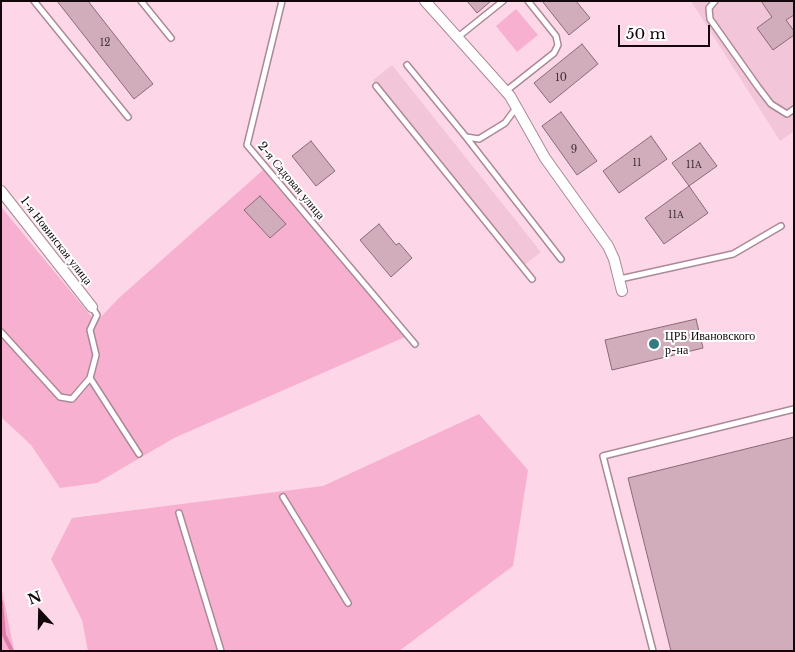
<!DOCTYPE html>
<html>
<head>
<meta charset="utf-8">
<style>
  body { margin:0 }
  #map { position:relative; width:795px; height:652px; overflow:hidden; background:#fdd7e7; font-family:"Libre Baskerville",serif }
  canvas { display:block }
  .frame { position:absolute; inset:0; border:2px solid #13070c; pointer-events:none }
  .north { position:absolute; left:15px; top:587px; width:50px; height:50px; -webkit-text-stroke:4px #fff; paint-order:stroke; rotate:339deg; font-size:14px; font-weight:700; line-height:20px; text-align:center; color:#13070c }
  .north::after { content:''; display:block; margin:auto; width:18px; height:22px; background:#13070c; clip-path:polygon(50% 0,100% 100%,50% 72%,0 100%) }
  .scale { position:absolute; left:618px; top:25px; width:92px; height:22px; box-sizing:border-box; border:2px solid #13070c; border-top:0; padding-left:6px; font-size:15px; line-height:18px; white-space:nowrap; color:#13070c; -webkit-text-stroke:4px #fff; paint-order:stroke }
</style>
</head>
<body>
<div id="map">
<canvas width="795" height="652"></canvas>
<div class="frame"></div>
<div class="north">N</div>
<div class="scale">50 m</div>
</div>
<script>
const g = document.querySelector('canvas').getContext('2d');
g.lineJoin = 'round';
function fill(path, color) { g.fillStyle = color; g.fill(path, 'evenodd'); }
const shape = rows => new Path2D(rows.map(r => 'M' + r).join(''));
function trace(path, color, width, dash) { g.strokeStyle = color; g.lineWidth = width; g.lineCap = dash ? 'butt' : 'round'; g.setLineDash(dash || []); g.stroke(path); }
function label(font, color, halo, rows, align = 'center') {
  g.font = font + ' "Libre Baskerville",serif'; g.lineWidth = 4; g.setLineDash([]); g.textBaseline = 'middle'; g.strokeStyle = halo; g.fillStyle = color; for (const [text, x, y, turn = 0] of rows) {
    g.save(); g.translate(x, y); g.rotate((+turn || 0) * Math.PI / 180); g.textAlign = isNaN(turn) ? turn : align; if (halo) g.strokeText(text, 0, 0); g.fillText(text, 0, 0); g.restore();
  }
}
const built = shape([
  [691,1,794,1,794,131,780,141],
  [392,65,541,252,522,267,373,80]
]);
const green = shape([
  [516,9,538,35,517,52,496,26],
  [263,170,405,337,174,438,97,483,60,488,31,445,1,417,1,207,96,322,120,297],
  [479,414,528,470,513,566,399,651,88,651,82,620,51,559,72,518,323,486],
  [1,586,5,605,14,651,1,651]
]);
const stream = shape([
  [1,602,4,635,12,651]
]);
const building = shape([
  [57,1,88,1,153,84,134,99,57,1],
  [467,1,491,1,477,13,467,1],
  [542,1,576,1,590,18,569,35,542,1],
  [761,1,794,1,794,15,786,20,794,31,794,35,773,50,757,28,772,17,761,1],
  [582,44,598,64,550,103,534,83,582,44],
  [561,112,597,161,577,175,542,126,561,112],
  [651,136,667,159,619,193,603,171,651,136],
  [311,141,335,171,316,186,292,156,311,141],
  [700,143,717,166,689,186,672,163,700,143],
  [689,186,708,213,664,244,645,218,689,186],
  [260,196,286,224,270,238,244,210,260,196],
  [379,224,396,245,399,243,412,258,391,277,360,240,379,224],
  [696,319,703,348,612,370,605,340,696,319],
  [794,437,794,651,671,651,628,478,794,437]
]);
const lane = shape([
  [34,1,128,117],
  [141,1,171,38],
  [282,1,247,145,415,344],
  [715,1,709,8,710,19,758,87,771,104,787,114,794,109],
  [458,37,503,1],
  [407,65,466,137,479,139,505,123,516,108],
  [376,86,532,279],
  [506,91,554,53,558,45,556,36,528,1],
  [466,137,561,259],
  [620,279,733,254,781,226],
  [92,307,97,315,90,330,96,355,90,378,139,454],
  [1,332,60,397,72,399,90,378],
  [283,497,348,603],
  [179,513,221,651],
  [653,651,603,456,794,409]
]);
const street = shape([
  [425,1,510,96,545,158,608,246,614,259,622,291],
  [1,191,92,307]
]);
const markers = [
  [654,344,6,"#327b80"]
];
const numberNames = [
  ["12",105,43],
  ["10",561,78],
  ["9",574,150],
  ["11",637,163],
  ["11А",694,165],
  ["11А",676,215]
];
const streetNames = [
  ["2-я Садовая улица",291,181,50],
  ["1-я Новинская улица",56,241,52]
];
const poiNames = [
  ["ЦРБ Ивановского",665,337],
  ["р-на",665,351]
];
fill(built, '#f2c6d8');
fill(green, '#f7b0cf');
trace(stream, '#de7eaa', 4);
fill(building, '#d1adbc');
trace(building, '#8a6977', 1);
trace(lane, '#ab8997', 8);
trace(street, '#ab8997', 12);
trace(lane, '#fff', 5);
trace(street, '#fff', 10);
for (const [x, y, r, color] of markers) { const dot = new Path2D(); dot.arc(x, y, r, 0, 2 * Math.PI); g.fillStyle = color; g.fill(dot); trace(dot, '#fff', 2); }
label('10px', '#423038', null, numberNames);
label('12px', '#13070c', '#fff', streetNames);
label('12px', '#13070c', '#fff', poiNames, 'left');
</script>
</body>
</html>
